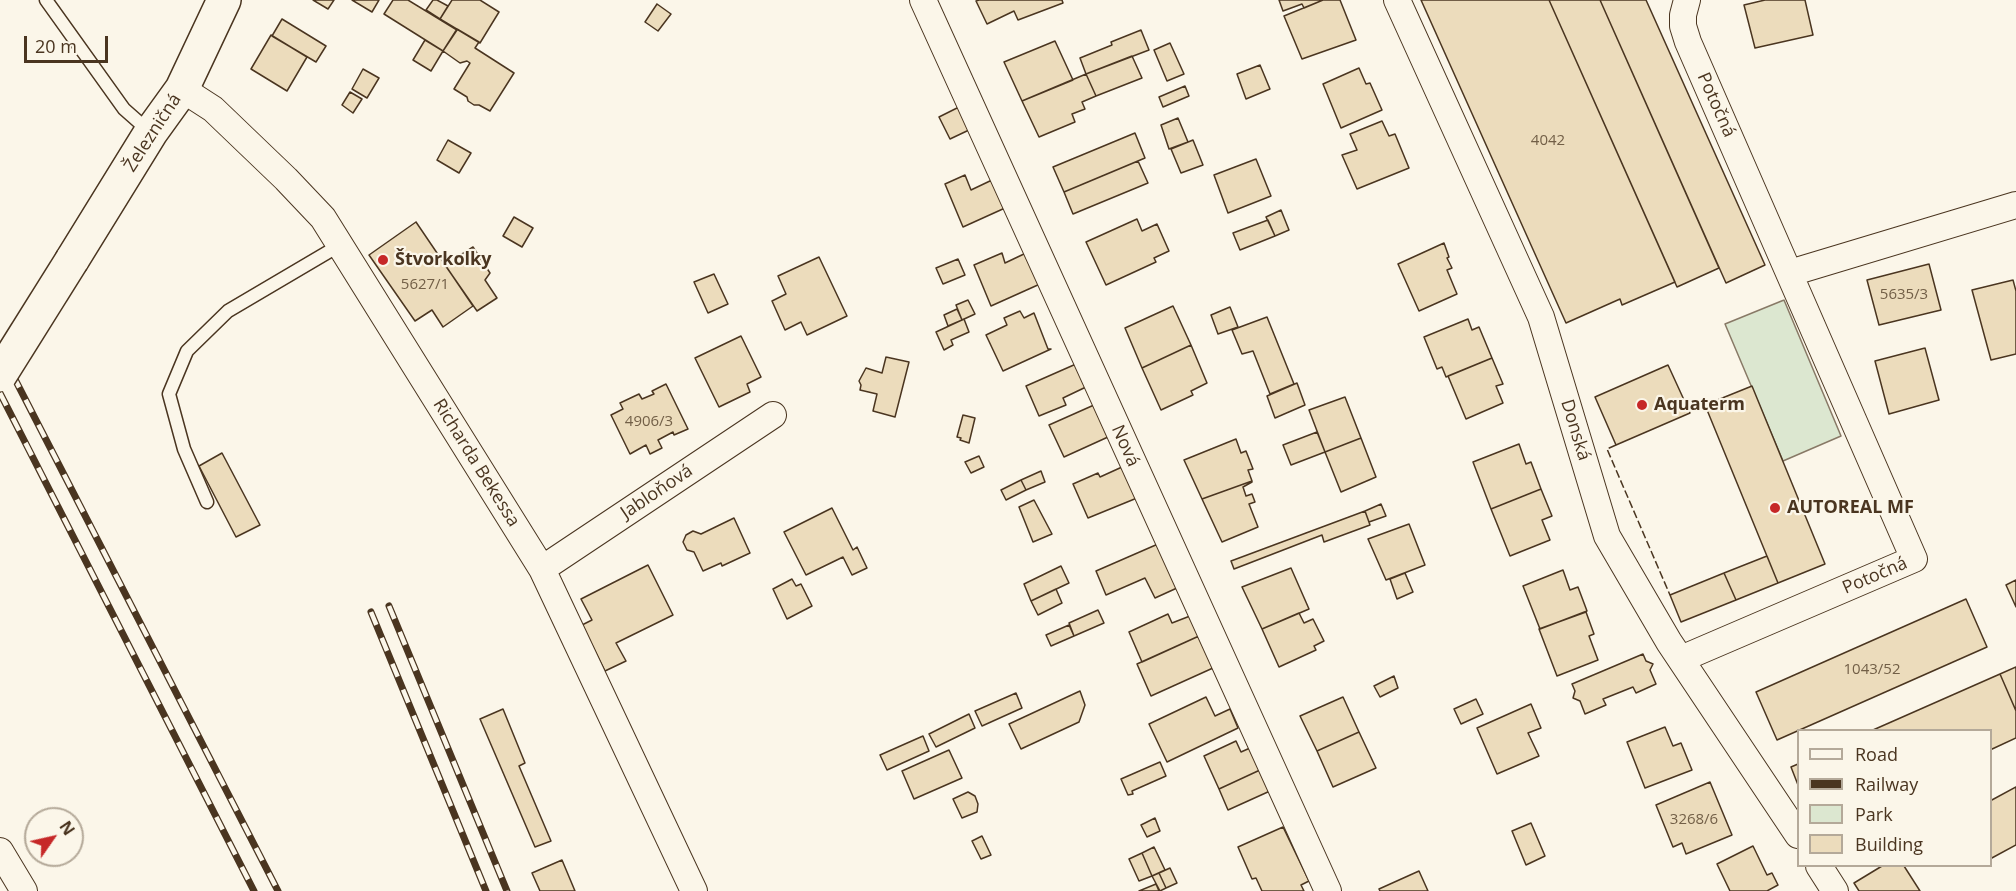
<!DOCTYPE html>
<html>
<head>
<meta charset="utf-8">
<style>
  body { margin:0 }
  #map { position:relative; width:2016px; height:891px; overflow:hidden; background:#fbf6e9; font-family:"Open Sans",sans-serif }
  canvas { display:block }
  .legend { position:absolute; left:1797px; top:729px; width:195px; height:138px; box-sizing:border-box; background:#fbf6e9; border:2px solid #b4a999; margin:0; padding:8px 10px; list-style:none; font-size:18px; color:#4a3520 }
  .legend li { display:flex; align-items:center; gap:12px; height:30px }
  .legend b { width:30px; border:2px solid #b4a999 }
  .north { position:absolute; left:24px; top:807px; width:60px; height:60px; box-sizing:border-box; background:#fbf6e9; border:2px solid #b4a999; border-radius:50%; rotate:56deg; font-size:16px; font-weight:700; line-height:24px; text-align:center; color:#4a3520 }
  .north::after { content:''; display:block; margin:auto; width:21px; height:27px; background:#c62828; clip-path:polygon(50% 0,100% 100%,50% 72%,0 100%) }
  .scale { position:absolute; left:24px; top:36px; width:84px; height:27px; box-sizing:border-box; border:3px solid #4a3520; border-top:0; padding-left:8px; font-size:18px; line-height:21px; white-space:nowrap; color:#4a3520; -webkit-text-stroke:4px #fbf6e9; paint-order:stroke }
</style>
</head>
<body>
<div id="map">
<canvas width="2016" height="891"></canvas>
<ul class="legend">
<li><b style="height:8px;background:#fbf6e9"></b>Road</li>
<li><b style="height:8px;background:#4a3520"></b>Railway</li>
<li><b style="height:16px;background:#dce7d0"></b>Park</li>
<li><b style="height:16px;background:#ecdcbc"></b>Building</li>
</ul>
<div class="north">N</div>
<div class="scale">20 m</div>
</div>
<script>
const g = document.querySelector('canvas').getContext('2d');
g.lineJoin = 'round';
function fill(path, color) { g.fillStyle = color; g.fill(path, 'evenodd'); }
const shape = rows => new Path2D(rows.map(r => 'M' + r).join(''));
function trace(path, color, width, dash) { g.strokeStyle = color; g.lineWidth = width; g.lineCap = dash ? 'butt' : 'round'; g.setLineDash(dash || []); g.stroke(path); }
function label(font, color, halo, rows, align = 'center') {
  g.font = font + ' "Open Sans",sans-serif'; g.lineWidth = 4.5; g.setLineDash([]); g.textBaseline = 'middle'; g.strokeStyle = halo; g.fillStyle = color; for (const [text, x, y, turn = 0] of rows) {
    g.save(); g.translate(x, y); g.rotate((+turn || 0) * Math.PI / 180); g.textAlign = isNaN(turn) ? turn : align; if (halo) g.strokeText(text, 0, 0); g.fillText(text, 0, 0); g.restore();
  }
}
const green = shape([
  [1784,300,1841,436,1783,461,1725,324,1784,300]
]);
const building = shape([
  [313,0,334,0,328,9,313,0],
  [352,0,379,0,372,12,352,0],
  [393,0,408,0,457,30,443,51,384,14,393,0],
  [433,0,437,0,448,6,440,19,426,10,433,0],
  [452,0,480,0,499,12,480,43,440,19,452,0],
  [979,0,1062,0,1063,3,1018,20,1014,11,987,24,976,1,979,0],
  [1279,0,1323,0,1304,8,1302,4,1283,11,1279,0],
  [1323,0,1340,0,1356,40,1302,59,1284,16,1323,0],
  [1421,0,1549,0,1675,282,1622,305,1620,299,1566,323,1421,0],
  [1549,0,1600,0,1719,268,1677,287,1549,0],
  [1600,0,1646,0,1765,265,1726,283,1600,0],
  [1765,0,1805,0,1813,35,1755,48,1744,5,1765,0],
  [657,4,671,14,658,31,645,22,657,4],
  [282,19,326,46,316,62,272,36,282,19],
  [457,29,479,42,475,48,514,73,490,111,479,105,474,105,468,101,467,97,454,89,470,63,467,61,460,63,443,51,457,29],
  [1141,30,1149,50,1086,74,1080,58,1112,45,1111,42,1141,30],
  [271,35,307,57,287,91,251,69,271,35],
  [425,40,443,51,431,71,413,60,425,40],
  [1055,41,1073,80,1022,101,1004,62,1055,41],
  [1170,43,1184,74,1167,81,1154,50,1170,43],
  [1132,56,1142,78,1096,96,1086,74,1132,56],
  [1260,65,1270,89,1246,99,1237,74,1260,65],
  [1359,68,1366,84,1370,83,1382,110,1341,128,1323,84,1359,68],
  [363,69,379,78,367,98,352,89,363,69],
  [1086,74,1096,96,1082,102,1085,109,1072,114,1075,122,1039,137,1022,101,1086,74],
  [1185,86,1189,96,1163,107,1159,97,1185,86],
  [350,92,362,99,353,113,342,105,350,92],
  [959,107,969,130,950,139,939,117,959,107],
  [1178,118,1188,142,1169,149,1161,125,1178,118],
  [1382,121,1389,136,1395,134,1409,168,1357,189,1342,155,1357,150,1350,134,1382,121],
  [1135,133,1145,158,1064,192,1053,167,1135,133],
  [448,140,471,153,459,173,437,160,448,140],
  [1193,140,1203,165,1181,173,1171,149,1193,140],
  [1256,159,1271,196,1228,213,1214,175,1256,159],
  [1138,161,1148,183,1073,214,1064,192,1138,161],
  [965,175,971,190,992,180,1005,208,963,227,945,184,965,175],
  [1281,210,1289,230,1275,236,1266,217,1281,210],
  [514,217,533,228,522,247,503,236,514,217],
  [1137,219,1142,231,1157,224,1169,251,1154,258,1156,262,1106,285,1086,242,1137,219],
  [1268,220,1275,236,1240,250,1233,233,1268,220],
  [416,222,473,306,443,327,432,310,415,321,369,255,416,222],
  [1444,243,1449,257,1447,258,1452,268,1447,270,1457,294,1419,311,1398,264,1444,243],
  [473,247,490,273,485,280,497,298,477,311,445,265,473,247],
  [1002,253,1005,263,1026,253,1040,284,991,306,974,265,1002,253],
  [819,257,847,316,807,335,801,322,785,330,772,301,786,294,778,276,819,257],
  [958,259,965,275,943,284,936,268,958,259],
  [1929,264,1941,310,1879,325,1867,280,1929,264],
  [714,274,728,304,708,313,694,282,714,274],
  [2013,280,2016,291,2016,354,1991,360,1972,290,2013,280],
  [968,300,975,314,962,320,956,305,968,300],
  [1173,306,1191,345,1142,368,1125,328,1173,306],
  [1230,307,1238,327,1218,334,1211,315,1230,307],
  [957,309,962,320,948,326,944,315,957,309],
  [1020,311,1024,318,1034,313,1048,349,1051,349,1003,371,986,335,1007,325,1004,318,1020,311],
  [1267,317,1294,384,1270,394,1253,351,1242,354,1232,330,1267,317],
  [964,319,969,332,951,340,953,345,944,350,936,332,964,319],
  [1468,319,1472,330,1479,327,1492,358,1446,377,1442,367,1437,369,1424,337,1468,319],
  [741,336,761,377,747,384,750,392,719,407,695,358,741,336],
  [1191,345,1207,383,1191,391,1193,395,1161,410,1142,368,1191,345],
  [1925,348,1939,400,1889,414,1875,361,1925,348],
  [886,357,909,362,895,417,873,411,877,394,860,390,861,385,859,381,866,368,882,373,886,357],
  [1492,358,1503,384,1496,386,1503,403,1466,419,1448,376,1492,358],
  [1076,364,1086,387,1063,398,1066,405,1039,416,1026,386,1076,364],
  [1668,365,1690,413,1616,445,1595,397,1668,365],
  [1297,383,1305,405,1275,418,1267,396,1297,383],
  [666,384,688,429,674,435,673,432,658,440,662,448,650,454,646,445,630,454,611,415,623,409,620,403,639,394,642,399,654,394,652,391,666,384],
  [1752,386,1825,564,1778,583,1705,405,1752,386],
  [1345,397,1361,438,1325,452,1309,410,1345,397],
  [1094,405,1108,437,1064,457,1049,425,1094,405],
  [963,415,975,418,969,443,960,440,961,438,957,437,963,415],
  [1317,432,1325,452,1291,465,1283,445,1317,432],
  [1361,438,1376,477,1341,492,1325,452,1361,438],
  [1236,439,1241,453,1246,451,1253,469,1248,470,1252,481,1202,499,1184,460,1236,439],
  [1519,444,1526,464,1531,462,1541,489,1491,509,1473,462,1519,444],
  [222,453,260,525,236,537,199,466,222,453],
  [979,456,984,467,971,473,965,462,979,456],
  [1122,467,1137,498,1088,518,1073,484,1098,473,1100,477,1122,467],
  [1041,471,1045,482,1026,490,1021,480,1041,471],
  [1021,480,1026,490,1006,500,1001,490,1021,480],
  [1252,481,1252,482,1243,487,1246,496,1252,494,1255,502,1249,504,1258,527,1222,542,1202,499,1252,481],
  [1541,489,1552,516,1542,520,1550,540,1510,556,1491,509,1541,489],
  [1034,500,1052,534,1033,542,1019,507,1034,500],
  [1381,504,1386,516,1369,522,1365,511,1381,504],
  [832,508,853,550,857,547,867,568,852,575,843,557,806,575,784,532,832,508],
  [1365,511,1370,525,1324,542,1322,535,1234,569,1231,561,1365,511],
  [734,518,750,553,722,566,721,563,703,571,694,552,687,550,683,542,686,535,693,531,701,534,734,518],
  [1409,524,1425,565,1386,580,1368,539,1409,524],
  [1158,544,1177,588,1155,598,1145,578,1106,595,1096,571,1158,544],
  [1767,556,1778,583,1736,600,1724,573,1767,556],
  [648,565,673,615,616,643,626,661,605,671,582,625,592,620,581,599,648,565],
  [1061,566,1069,583,1031,601,1024,584,1061,566],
  [1291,568,1309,609,1262,629,1242,587,1291,568],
  [1563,570,1570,590,1578,587,1587,611,1540,629,1523,586,1563,570],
  [1405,573,1413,592,1397,599,1390,579,1405,573],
  [1724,573,1736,600,1681,622,1670,595,1724,573],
  [792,579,796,586,801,584,812,606,787,619,773,589,792,579],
  [2016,580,2016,607,2006,585,2016,580],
  [1056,589,1062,603,1038,615,1031,601,1056,589],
  [1966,599,1987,647,1777,740,1756,692,1966,599],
  [1098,610,1104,623,1074,636,1069,623,1098,610],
  [1586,612,1594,634,1589,636,1598,660,1557,676,1539,629,1586,612],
  [1299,613,1304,623,1313,619,1324,641,1314,646,1316,650,1279,667,1262,629,1299,613],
  [1168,614,1172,623,1190,616,1199,636,1142,662,1129,632,1168,614],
  [1069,625,1074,636,1051,646,1046,635,1069,625],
  [1199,636,1213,668,1151,696,1137,664,1199,636],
  [1643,654,1646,661,1653,664,1650,670,1656,684,1636,693,1633,687,1603,699,1606,705,1585,714,1580,701,1573,698,1575,691,1572,684,1643,654],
  [2016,667,2016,711,2000,674,2016,667],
  [2000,674,2016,711,2016,738,1990,750,1990,730,1873,730,2000,674],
  [1394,676,1398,688,1380,697,1374,686,1394,676],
  [1080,691,1085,705,1079,722,1021,749,1009,724,1080,691],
  [1016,693,1022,708,982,726,975,711,1016,693],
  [1206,697,1215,716,1230,709,1238,728,1167,762,1149,724,1206,697],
  [1343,697,1359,732,1317,751,1300,716,1343,697],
  [1476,699,1483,714,1461,724,1454,709,1476,699],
  [1531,704,1541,728,1528,733,1539,756,1497,774,1477,728,1531,704],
  [503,709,525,763,519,766,551,841,535,847,480,719,503,709],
  [969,714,975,728,936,747,929,734,969,714],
  [1665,727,1673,746,1681,743,1692,770,1645,788,1627,742,1665,727],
  [1359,732,1376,768,1333,787,1317,751,1359,732],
  [923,736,929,751,887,770,880,755,923,736],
  [1236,741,1241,752,1250,748,1260,770,1219,789,1204,756,1236,741],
  [949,750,962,778,914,799,902,771,949,750],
  [1160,762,1166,776,1132,791,1133,794,1128,795,1121,779,1160,762],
  [1798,764,1798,785,1791,767,1798,764],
  [1260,770,1270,791,1228,810,1219,789,1260,770],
  [1710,782,1732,835,1686,854,1682,843,1673,847,1656,805,1710,782],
  [2016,787,2016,845,1990,859,1990,801,2016,787],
  [968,792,975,796,978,804,977,812,962,818,953,799,968,792],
  [1155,818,1160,831,1147,837,1141,825,1155,818],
  [1531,823,1545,856,1526,865,1512,831,1531,823],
  [1283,827,1309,881,1301,885,1304,891,1262,891,1256,878,1252,879,1238,847,1283,827],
  [982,836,991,855,981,859,972,841,982,836],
  [1753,846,1767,875,1772,873,1778,885,1767,891,1730,891,1717,864,1753,846],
  [1154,847,1165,870,1152,876,1142,853,1154,847],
  [1142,853,1152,876,1139,881,1129,859,1142,853],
  [562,860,575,891,540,891,532,873,562,860],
  [1882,866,1904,866,1920,891,1859,891,1854,883,1882,866],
  [1170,868,1177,883,1166,888,1159,873,1170,868],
  [1419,871,1428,891,1380,891,1379,889,1419,871],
  [1159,873,1166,888,1160,891,1152,876,1159,873],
  [1156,884,1159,891,1139,891,1156,884]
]);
const lane = shape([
  [46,0,124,109,150,132],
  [207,502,184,449,169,394,187,351,228,311,340,245]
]);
const street = shape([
  [923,0,1328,891],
  [1397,0,1541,317,1607,536,1669,642,1798,835],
  [182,89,213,109,286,179,323,218,542,569,694,891],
  [1790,273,2016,205],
  [542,569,773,415],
  [1681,659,1914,559,1688,42,1683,26,1683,15,1687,0],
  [0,851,24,891],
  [1819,866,1835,891]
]);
const secondary = shape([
  [72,260,151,132,182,89,224,0]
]);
const rail = shape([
  [0,350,278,891],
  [0,393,254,891],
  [389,606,507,891],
  [371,612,486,891]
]);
const secondaryBridge = shape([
  [0,375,72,260]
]);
const fence = shape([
  [1616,445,1607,449,1670,595]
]);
const markers = [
  [383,260,6,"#c62828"],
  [1642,405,6,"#c62828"],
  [1775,508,6,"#c62828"]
];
const numberNames = [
  ["4042",1548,141],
  ["5627/1",425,285],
  ["5635/3",1904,295],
  ["4906/3",649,422],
  ["1043/52",1872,670],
  ["3268/6",1694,820]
];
const streetNames = [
  ["Potočná",1716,105,66],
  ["Železničná",153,133,-57],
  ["Donská",1575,430,73],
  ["Nová",1125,446,66],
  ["Richarda Bekessa",476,463,58],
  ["Jabloňová",657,492,-34],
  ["Potočná",1875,576,-23]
];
const poiNames = [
  ["Štvorkolky",395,260],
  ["Aquaterm",1654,405],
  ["AUTOREAL MF",1787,508]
];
fill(green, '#dce7d0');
trace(green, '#887966', 1.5);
fill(building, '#ecdcbc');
trace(building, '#4a3520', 1.5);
trace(lane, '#4a3520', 15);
trace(street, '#4a3520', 28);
trace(secondary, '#4a3520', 36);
trace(lane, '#fbf6e9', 12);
trace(street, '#fbf6e9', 26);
trace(secondary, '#fbf6e9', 33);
trace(rail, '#4a3520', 7);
trace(rail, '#fbf6e9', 4.5, [14]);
trace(secondaryBridge, '#4a3520', 36, []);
trace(secondaryBridge, '#fbf6e9', 33);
trace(fence, '#4a3520', 1.5, [8, 3]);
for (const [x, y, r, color] of markers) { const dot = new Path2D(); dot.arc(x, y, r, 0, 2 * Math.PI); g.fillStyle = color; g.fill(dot); trace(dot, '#fbf6e9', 2); }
label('15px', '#725f47', null, numberNames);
label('18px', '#4a3520', '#fbf6e9', streetNames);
label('bold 18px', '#4a3520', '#fbf6e9', poiNames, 'left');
</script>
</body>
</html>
